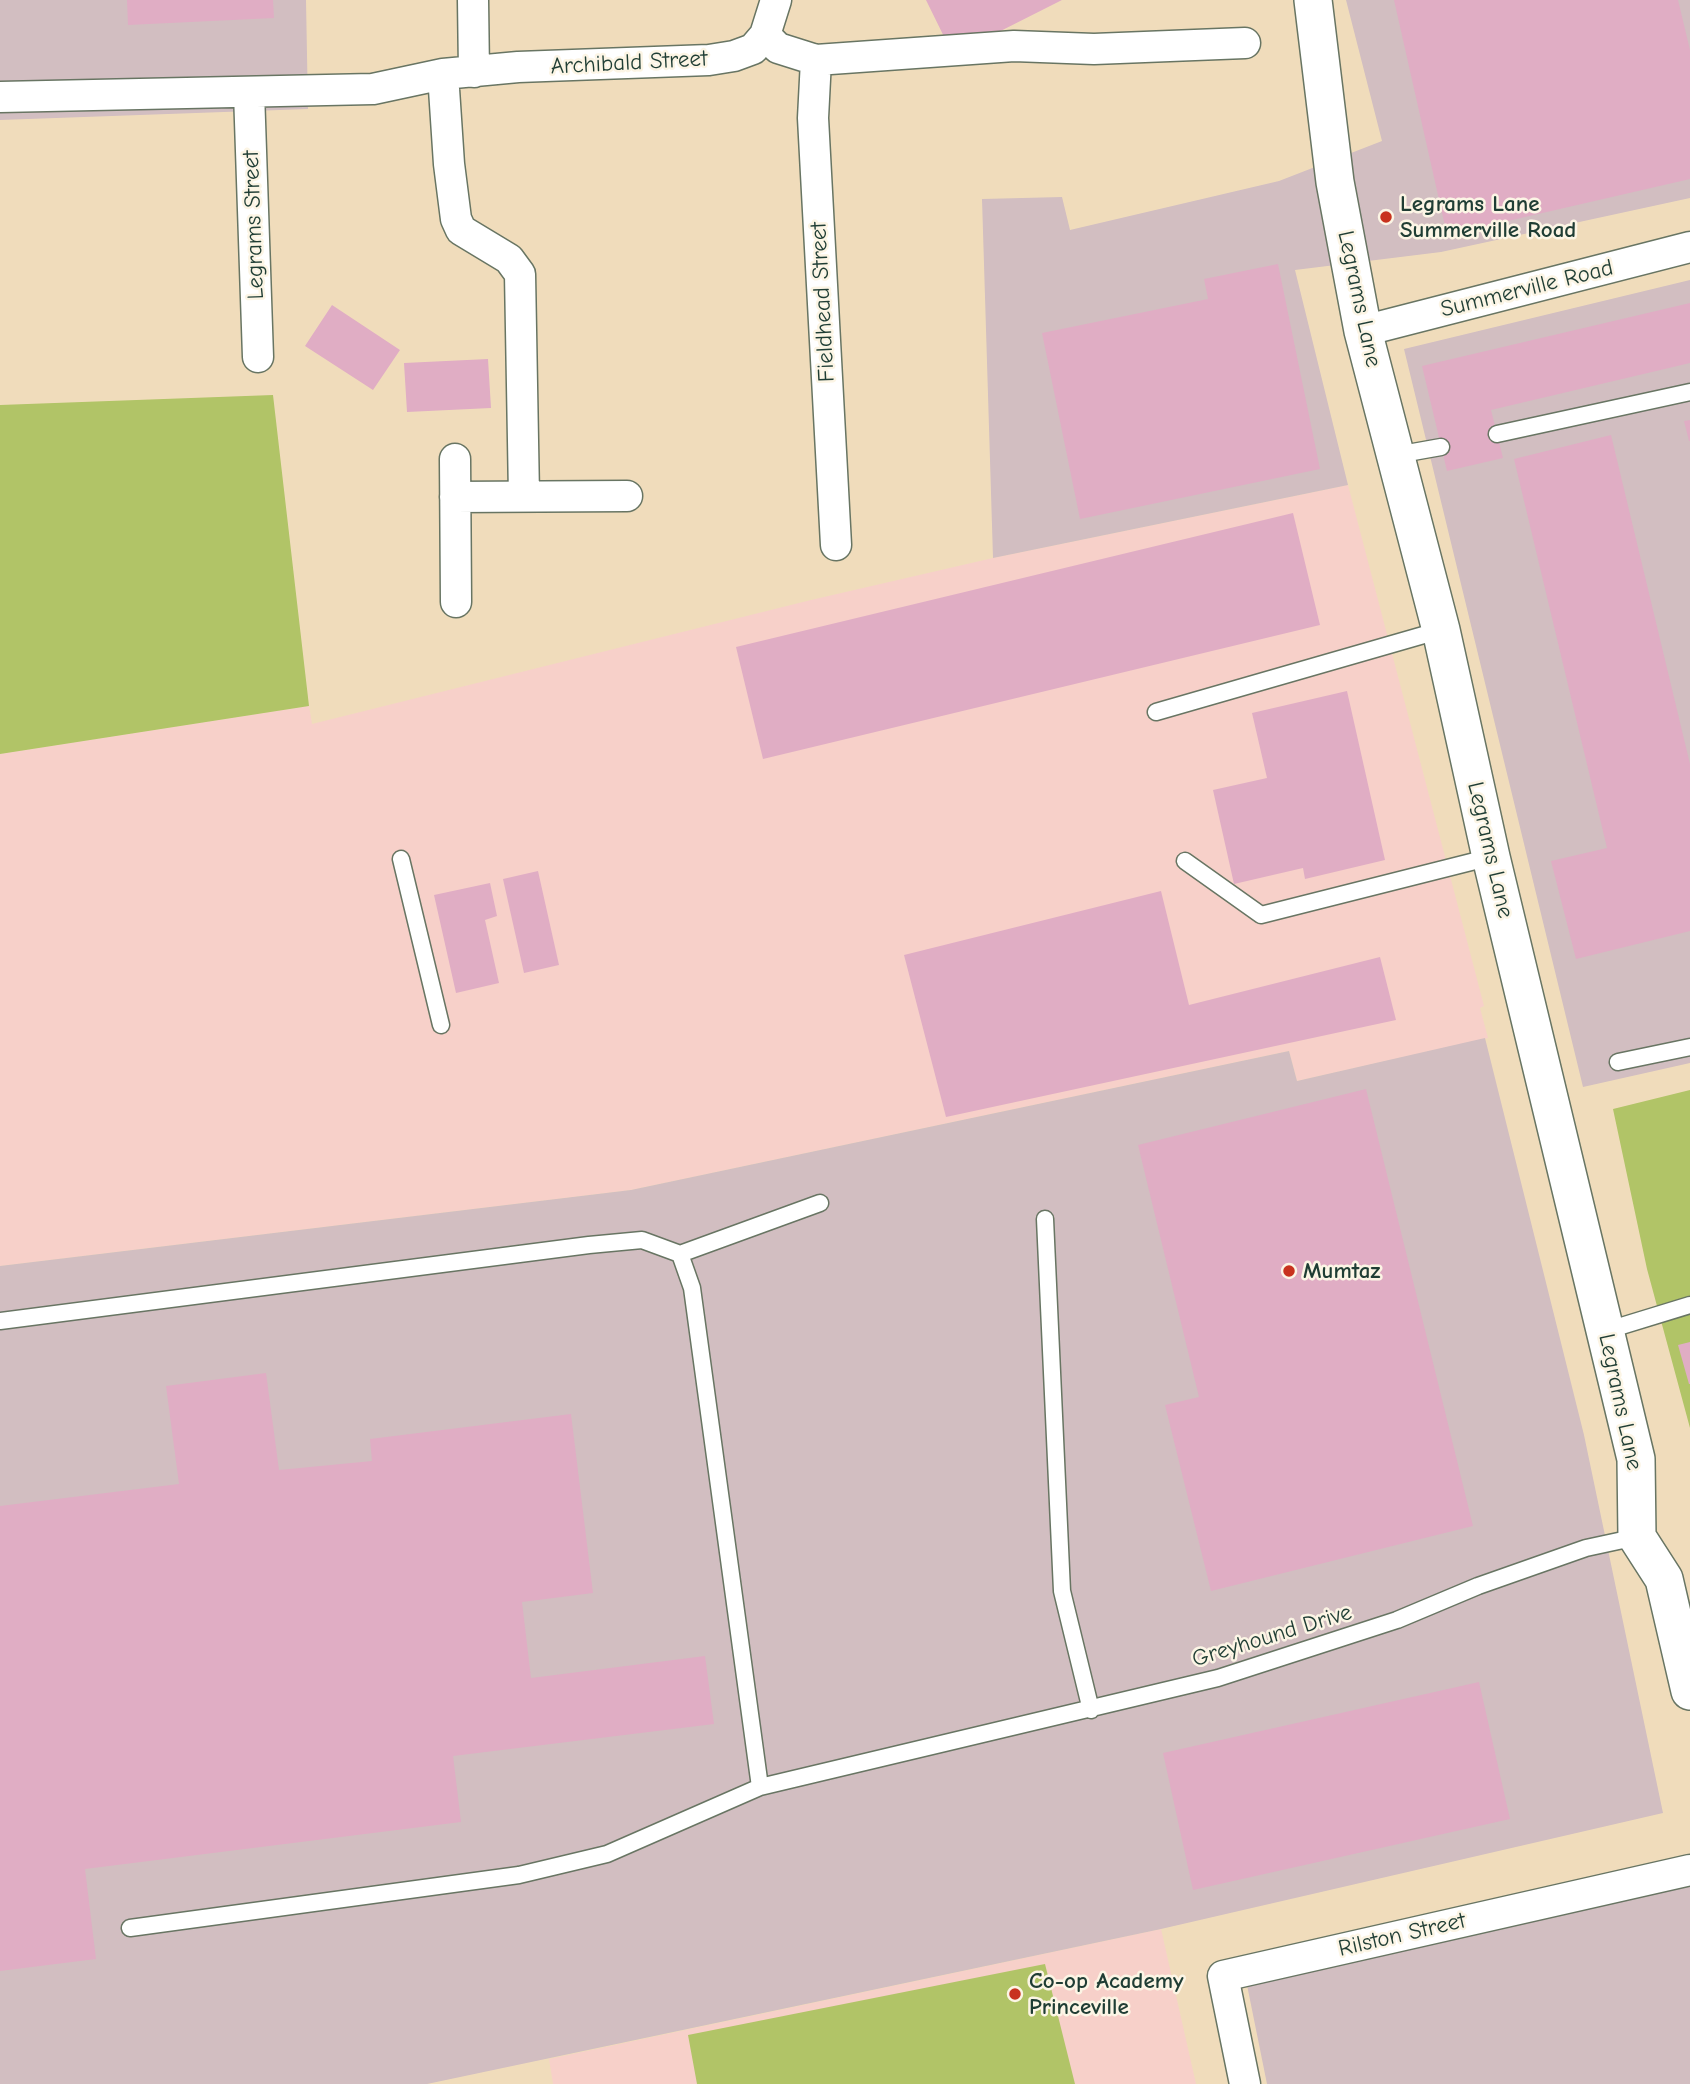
<!DOCTYPE html>
<html>
<head>
<meta charset="utf-8">
<style>
  body { margin:0 }
  canvas { display:block; background:#f0dcbb }
</style>
</head>
<body>
<canvas width="1690" height="2084"></canvas>
<script>
const g = document.querySelector('canvas').getContext('2d');
g.lineJoin = 'round';
function fill(path, color) { g.fillStyle = color; g.fill(path, 'evenodd'); }
const shape = rows => new Path2D(rows.map(r => 'M' + r).join(''));
function trace(path, color, width, dash) { g.strokeStyle = color; g.lineWidth = width; g.lineCap = dash ? 'butt' : 'round'; g.setLineDash(dash || []); g.stroke(path); }
function label(font, color, halo, rows, align = 'center') {
  g.font = font + ' "Comic Neue",sans-serif'; g.lineWidth = 5; g.setLineDash([]); g.textBaseline = 'middle'; g.strokeStyle = halo; g.fillStyle = color; for (const [text, x, y, turn = 0] of rows) {
    g.save(); g.translate(x, y); g.rotate((+turn || 0) * Math.PI / 180); g.textAlign = isNaN(turn) ? turn : align; if (halo) g.strokeText(text, 0, 0); g.fillText(text, 0, 0); g.restore();
  }
}
const built = shape([
  [1348,485,1484,1006,1480,1008,1488,1038,1297,1081,1289,1051,631,1190,0,1266,0,754,309,706,312,724,811,600,993,558],
  [1161,1929,1196,2084,553,2084,549,2059]
]);
const industrial = shape([
  [0,0,306,0,308,109,0,120],
  [1346,0,1690,0,1690,198,1441,252,1295,270,1348,485,993,558,982,199,1062,197,1070,230,1279,181,1382,141],
  [1690,280,1690,1063,1583,1087,1404,349],
  [1485,1038,1584,1435,1663,1813,1161,1929,427,2084,0,2084,0,1266,631,1190,1289,1051,1297,1081],
  [1690,1882,1690,2084,1267,2084,1247,1985]
]);
const green = shape([
  [273,395,309,706,0,754,0,405],
  [1690,1090,1690,1428,1647,1269,1613,1109],
  [1045,1964,1075,2084,697,2084,688,2035]
]);
const building = shape([
  [127,0,273,0,274,18,128,25],
  [926,0,1062,0,953,55],
  [1394,0,1678,0,1690,50,1690,179,1447,235],
  [1278,264,1320,469,1080,519,1042,333,1208,299,1204,279],
  [1690,303,1690,363,1491,410,1503,458,1447,471,1422,366],
  [332,305,400,350,373,390,305,346],
  [488,359,491,408,407,412,404,363],
  [1690,420,1690,441,1689,441,1684,421],
  [1611,435,1690,764,1690,931,1576,959,1551,861,1607,848,1514,459],
  [1293,513,1320,625,763,759,736,647],
  [1347,691,1385,860,1305,879,1303,868,1234,884,1213,790,1267,778,1252,713],
  [538,871,559,965,524,973,503,879],
  [490,883,497,916,485,920,499,983,456,993,434,895],
  [1161,891,1189,1005,1380,957,1396,1020,946,1117,904,955],
  [1366,1089,1473,1526,1211,1591,1165,1405,1199,1397,1138,1145],
  [1690,1342,1690,1384,1689,1384,1678,1345],
  [266,1373,279,1470,372,1461,370,1439,571,1414,593,1593,522,1602,531,1678,705,1656,714,1724,453,1756,461,1822,85,1869,96,1959,0,1971,0,1506,179,1484,166,1386],
  [1479,1682,1510,1819,1193,1890,1163,1753]
]);
const service = shape([
  [1497,434,1690,392],
  [1396,455,1441,447],
  [1156,712,1441,630],
  [401,859,441,1025],
  [1185,861,1261,915,1491,857],
  [1618,1062,1690,1047],
  [1045,1219,1062,1591,1091,1710],
  [680,1254,820,1203],
  [0,1321,589,1245,642,1240,680,1254,692,1288,760,1787,1218,1678,1397,1620,1478,1586,1586,1548,1637,1537],
  [1605,1331,1690,1305],
  [130,1928,519,1875,607,1854,760,1787]
]);
const minor = shape([
  [473,0,474,72],
  [765,35,778,48,816,60,1014,46,1094,49,1245,43],
  [816,60,813,118,836,545],
  [443,74,449,164,456,219,461,230,509,259,520,274,524,496],
  [249,92,258,357],
  [0,97,373,89,443,74,518,67,709,60,734,56,753,49,765,35,776,0],
  [1363,331,1690,247],
  [455,459,456,602],
  [455,497,627,496],
  [1245,2084,1223,1976,1690,1870]
]);
const tertiary = shape([
  [1313,0,1335,182,1363,331,1441,630,1491,857,1636,1459,1637,1537,1664,1579,1690,1691]
]);
const markers = [
  [1386,217,7,"#c8321e"],
  [1289,1271,7,"#c8321e"],
  [1015,1994,7,"#c8321e"]
];
const streetNames = [
  ["Archibald Street",629,63,-3],
  ["Legrams Street",254,225,-92],
  ["Summerville Road",1527,289,-14],
  ["Legrams Lane",1359,299,78],
  ["Fieldhead Street",823,302,-93],
  ["Legrams Lane",1490,850,77],
  ["Legrams Lane",1620,1402,78],
  ["Greyhound Drive",1272,1636,-17],
  ["Rilston Street",1402,1935,-13]
];
const poiNames = [
  ["Legrams Lane",1400,204],
  ["Summerville Road",1400,230],
  ["Mumtaz",1303,1271],
  ["Co-op Academy",1029,1981],
  ["Princeville",1029,2007]
];
fill(built, '#f7d0c9');
fill(industrial, '#d2bec1');
fill(green, '#b1c467');
fill(building, '#e0adc4');
trace(service, '#687563', 19);
trace(minor, '#687563', 33);
trace(tertiary, '#687563', 40);
trace(service, '#fff', 16);
trace(minor, '#fff', 30);
trace(tertiary, '#fff', 37);
for (const [x, y, r, color] of markers) { const dot = new Path2D(); dot.arc(x, y, r, 0, 2 * Math.PI); g.fillStyle = color; g.fill(dot); trace(dot, '#fcf5e5', 2.5); }
label('23px', '#1f3d34', '#fcf5e5', streetNames);
label('bold 23px', '#1f3d34', '#fcf5e5', poiNames, 'left');
</script>
</body>
</html>
